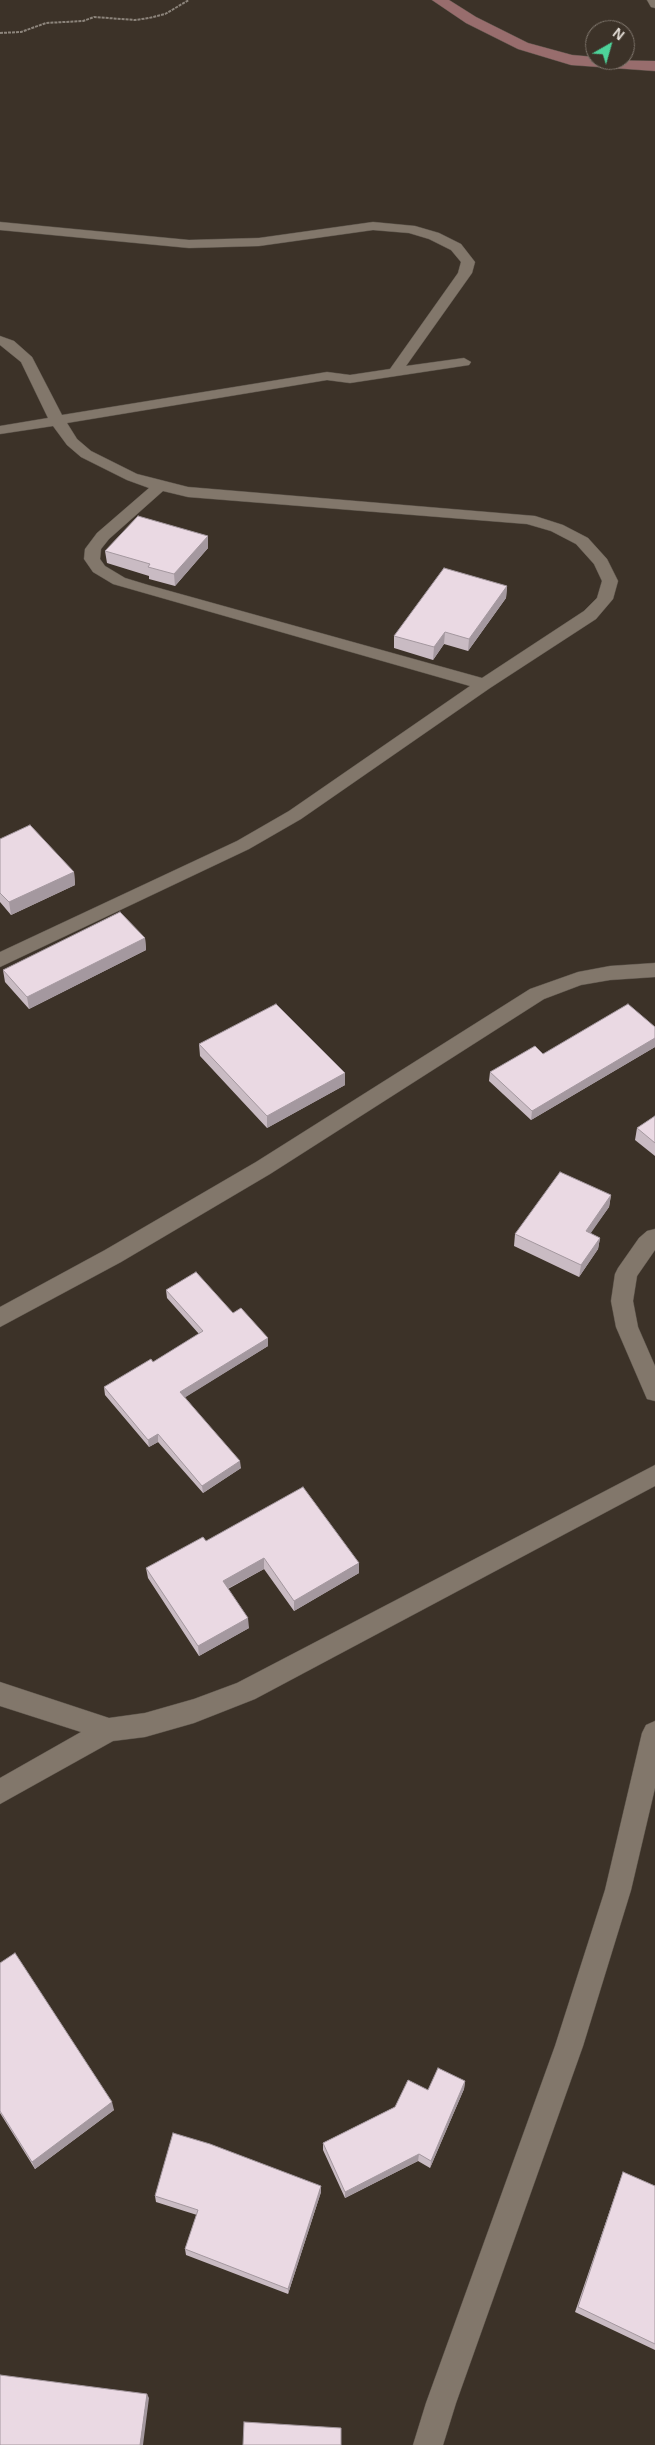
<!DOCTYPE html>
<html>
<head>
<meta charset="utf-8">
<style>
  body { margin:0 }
  #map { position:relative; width:655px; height:2445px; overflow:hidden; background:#3c3228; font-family:Arial,sans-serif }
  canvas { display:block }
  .north { position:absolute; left:585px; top:20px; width:50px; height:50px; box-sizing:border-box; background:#3c3228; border:1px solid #80776e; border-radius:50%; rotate:38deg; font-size:14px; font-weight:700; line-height:20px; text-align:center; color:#e5dfd8 }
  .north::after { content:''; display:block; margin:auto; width:18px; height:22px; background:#4dd39a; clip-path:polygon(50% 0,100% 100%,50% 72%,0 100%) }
</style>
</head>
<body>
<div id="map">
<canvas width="655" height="2445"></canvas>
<div class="north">N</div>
</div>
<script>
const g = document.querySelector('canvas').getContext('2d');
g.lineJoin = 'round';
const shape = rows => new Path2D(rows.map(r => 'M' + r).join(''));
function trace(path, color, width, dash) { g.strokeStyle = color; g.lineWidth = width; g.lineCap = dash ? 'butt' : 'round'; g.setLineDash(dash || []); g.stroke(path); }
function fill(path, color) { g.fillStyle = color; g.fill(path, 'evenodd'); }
const path = shape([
  [0,33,21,32,46,23,83,21,94,17,135,20,149,18,165,14,189,0]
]);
const street = shape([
  [647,0,655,0,655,8,651,7,647,0],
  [0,222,189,240,259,238,373,222,415,226,439,233,461,244,475,262,472,273,406,366,464,358,471,362,469,365,350,383,327,380,67,423,77,439,91,451,137,474,188,487,535,516,563,525,588,538,607,559,618,581,613,599,596,619,490,688,301,819,249,849,0,967,0,952,237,841,289,811,470,686,113,584,93,572,84,559,85,549,97,533,149,488,127,480,81,457,67,445,53,426,0,434,0,426,48,418,21,362,0,345,0,336,14,341,32,357,62,415,327,372,350,375,390,369,458,273,461,262,451,250,429,239,409,233,373,230,259,246,189,248,0,230,0,222],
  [163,491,188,497,527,524,551,531,576,544,594,564,602,581,597,598,584,611,482,678,148,585,125,578,105,566,100,559,101,549,109,539,163,491],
  [655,963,655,977,610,980,581,985,544,999,270,1174,121,1262,0,1327,0,1307,105,1250,256,1162,530,989,578,972,610,966,655,963],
  [655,1229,655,1250,637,1276,633,1301,638,1327,655,1366,655,1401,647,1399,644,1392,616,1327,611,1301,615,1274,618,1268,639,1238,647,1231,655,1229],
  [655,1465,655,1486,255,1699,194,1723,145,1737,113,1741,0,1804,0,1778,81,1732,0,1706,0,1682,109,1718,145,1713,194,1699,237,1683,655,1465],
  [655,1721,655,1788,631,1890,583,2046,456,2403,443,2445,413,2445,426,2403,555,2046,605,1890,642,1733,646,1725,655,1721]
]);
const secondary = shape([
  [432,0,449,0,476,17,528,43,572,55,595,57,595,60,655,61,655,71,571,65,518,49,466,23,432,0]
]);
const wall = shape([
  [208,536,208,548,175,586,149,579,149,576,107,563,105,551],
  [507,586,506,598,468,651,444,644,433,660,394,648,394,636],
  [0,839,74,872,75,885,11,915,0,902],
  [145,938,146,950,29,1009,5,982,3,970],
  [655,1027,655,1047,531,1120,489,1081,490,1072,543,1054],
  [199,1044,345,1073,345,1085,267,1128,200,1056],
  [655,1116,655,1156,635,1140,637,1128],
  [611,1195,609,1207,590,1233,600,1238,598,1249,579,1277,514,1246,515,1234],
  [166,1290,233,1313,268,1338,268,1346,185,1397,241,1468,203,1493,158,1442,149,1447,105,1395,104,1387,153,1362,199,1334,167,1298],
  [206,1541,359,1573,294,1611,264,1569,228,1589,249,1628,199,1656,148,1578,146,1568],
  [0,1963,114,2110,35,2169,0,2113],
  [465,2081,464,2089,430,2168,418,2161,345,2198,323,2150,323,2143,395,2107,428,2090],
  [623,2172,655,2186,655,2350,575,2312],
  [321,2192,288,2294,186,2255,185,2249,197,2215,156,2202,155,2196]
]);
const shadedWall = shape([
  [208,536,208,548,175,586,174,574],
  [507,586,506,598,468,651,469,639],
  [445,632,444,644,433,660,434,647],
  [74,872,75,885,11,915,9,902],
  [145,938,146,950,29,1009,27,997],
  [655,1038,655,1047,531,1120,532,1111],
  [345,1073,345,1085,267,1128,267,1116],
  [611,1195,609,1207,584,1243,586,1231],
  [600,1238,598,1249,579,1277,581,1265],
  [268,1338,268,1346,181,1400,180,1392],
  [158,1434,158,1442,149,1447,148,1440],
  [240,1461,241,1468,203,1493,202,1486],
  [264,1558,264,1569,223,1591,223,1581],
  [359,1563,359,1573,294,1611,294,1601],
  [248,1618,249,1628,199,1656,198,1646],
  [465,2081,464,2089,430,2168,431,2161],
  [112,2102,114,2110,35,2169,32,2162],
  [419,2154,418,2161,345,2198,345,2192],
  [321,2186,321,2192,288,2294,288,2289],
  [147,2394,149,2398,143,2445,140,2445]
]);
const building = shape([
  [138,516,208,536,174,574,148,567,150,564,105,551,138,516],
  [444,568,507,586,469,639,445,632,434,647,394,636,444,568],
  [30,825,74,872,9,902,0,893,0,839,30,825],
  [120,912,145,938,27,997,3,970,120,912],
  [276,1004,345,1073,267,1116,199,1044,276,1004],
  [628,1004,655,1027,655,1038,532,1111,490,1072,535,1046,543,1054,628,1004],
  [655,1116,655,1143,637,1128,655,1116],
  [560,1172,611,1195,586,1231,600,1238,581,1265,515,1234,560,1172],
  [196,1272,233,1313,241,1308,268,1338,180,1392,240,1461,202,1486,158,1434,148,1440,104,1387,151,1359,153,1362,203,1331,166,1290,196,1272],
  [303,1487,359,1563,294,1601,264,1558,223,1581,248,1618,198,1646,146,1568,203,1537,206,1541,303,1487],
  [15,1953,112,2102,32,2162,0,2111,0,1963,15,1953],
  [438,2068,465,2081,431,2161,419,2154,345,2192,323,2143,395,2107,408,2080,428,2090,438,2068],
  [173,2133,210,2144,321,2186,288,2289,185,2249,198,2210,155,2196,173,2133],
  [623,2172,655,2186,655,2344,578,2307,623,2172],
  [0,2375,147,2394,140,2445,0,2445,0,2375],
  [244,2422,341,2428,341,2445,243,2445,244,2422]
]);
trace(street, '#595148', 1);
trace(secondary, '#595148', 1);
trace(path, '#8c847b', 2, [3, 1]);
fill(street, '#82776b');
fill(secondary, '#986d6d');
fill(wall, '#c9bbc3');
fill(shadedWall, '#a4989f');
fill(building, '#ead9e3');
trace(building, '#a4989f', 1);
</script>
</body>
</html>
